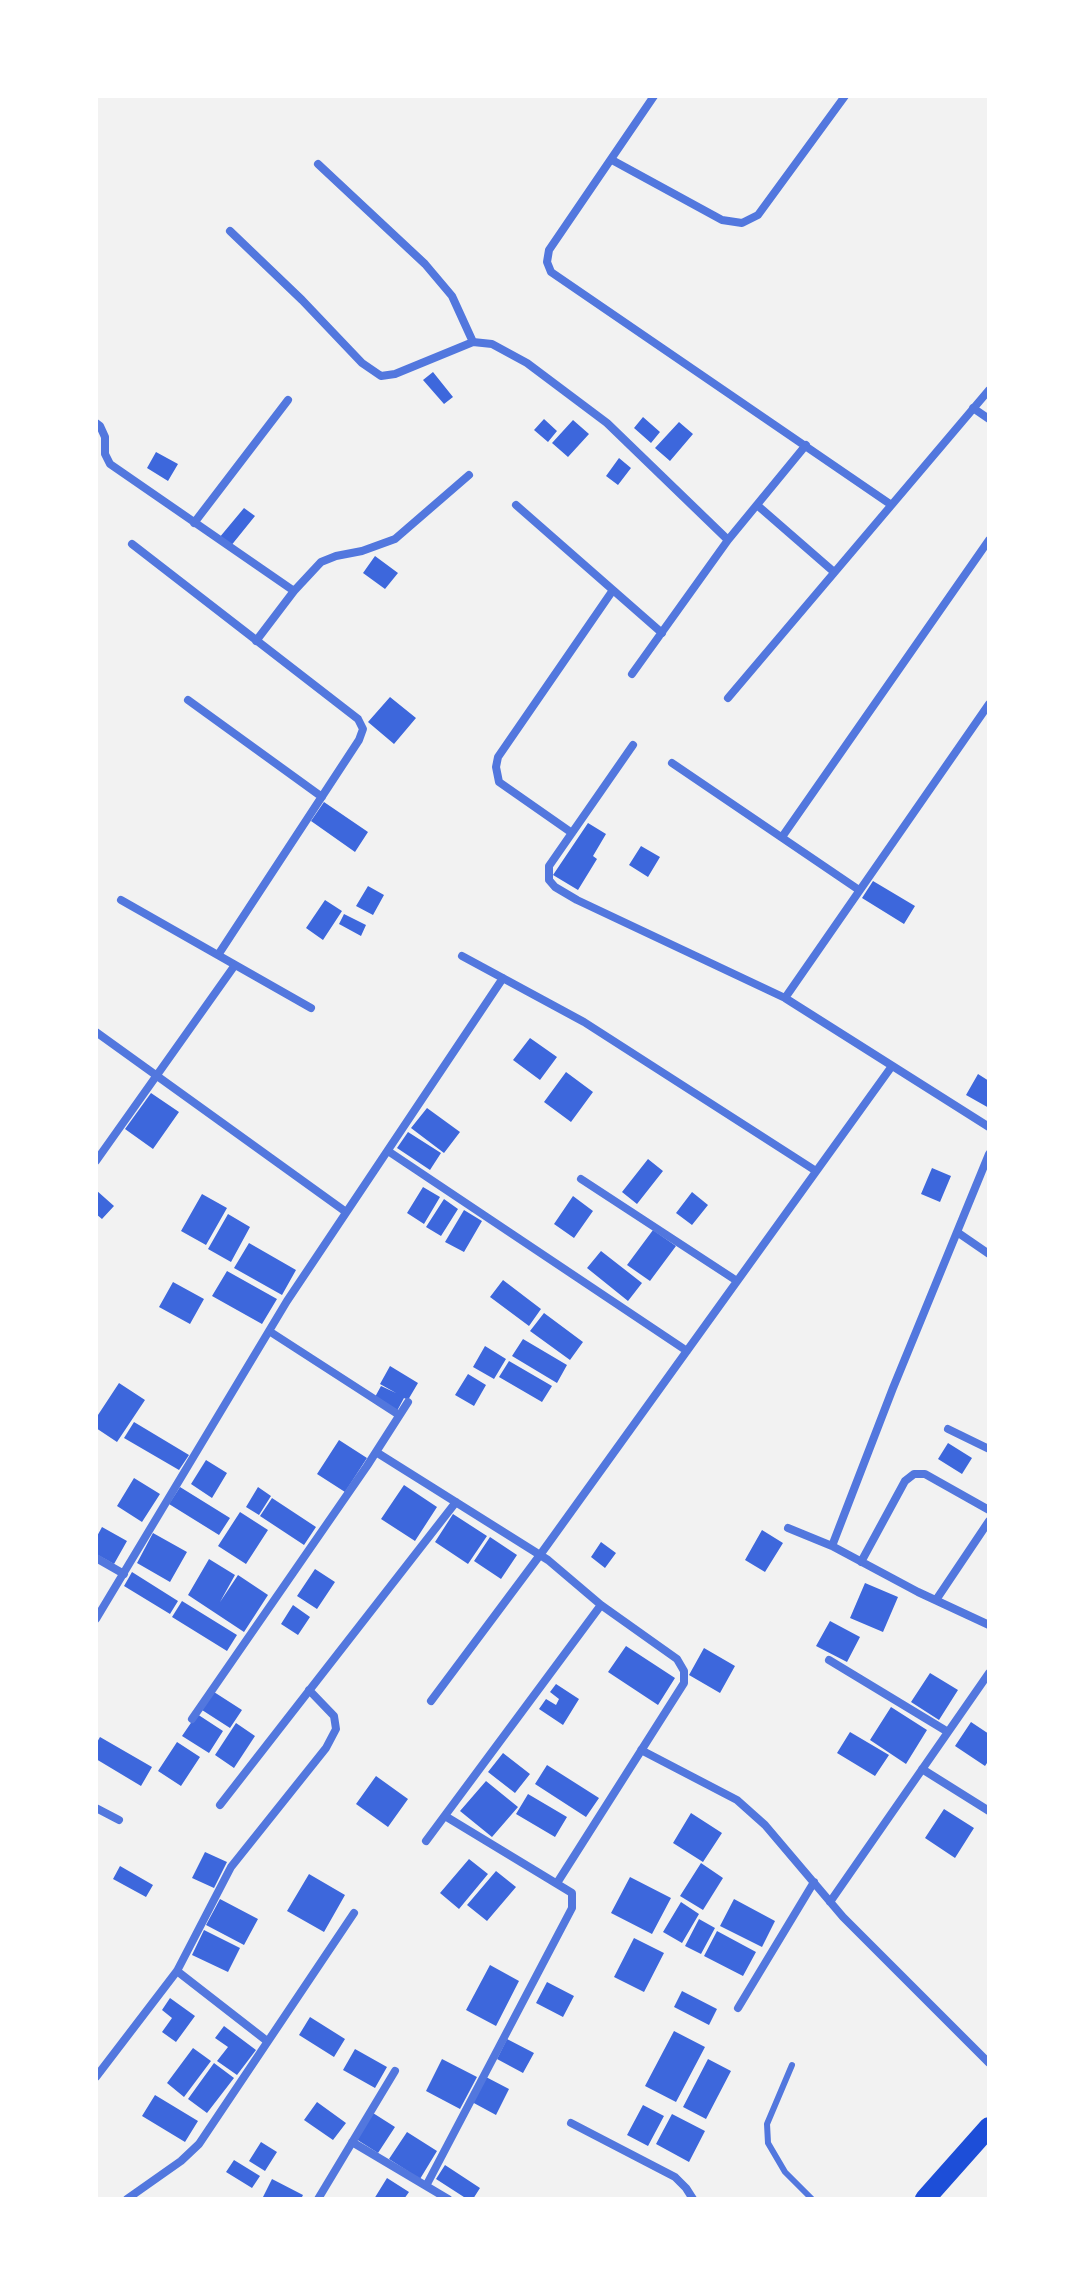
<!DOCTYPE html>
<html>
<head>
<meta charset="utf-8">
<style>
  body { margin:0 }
  #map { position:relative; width:1085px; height:2295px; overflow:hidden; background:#f2f2f2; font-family:"Archivo Narrow",sans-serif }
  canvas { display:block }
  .frame { position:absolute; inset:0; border:98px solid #fff; pointer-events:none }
</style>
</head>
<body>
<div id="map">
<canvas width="1085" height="2295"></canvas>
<div class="frame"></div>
</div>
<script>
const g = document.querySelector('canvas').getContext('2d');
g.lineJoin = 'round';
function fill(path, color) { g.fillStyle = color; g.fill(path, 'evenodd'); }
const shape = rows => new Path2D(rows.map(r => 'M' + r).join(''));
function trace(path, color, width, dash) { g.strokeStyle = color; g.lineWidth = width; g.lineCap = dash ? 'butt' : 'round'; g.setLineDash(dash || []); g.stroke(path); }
const building = shape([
  [433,372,453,397,444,404,423,380],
  [643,417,660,432,651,443,634,428],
  [544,419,557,431,548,442,534,430],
  [573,420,589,434,568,457,552,443],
  [679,422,693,434,670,461,655,448],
  [156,452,178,464,168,481,147,468],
  [619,458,631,468,618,485,606,476],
  [244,508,255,516,230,547,219,538],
  [375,556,398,573,385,589,363,573],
  [390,697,416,718,394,744,368,722],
  [324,802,368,832,355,852,311,821],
  [588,823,606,834,593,856,597,859,578,890,553,875],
  [641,846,660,857,648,877,629,865],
  [873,881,915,906,904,924,862,898],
  [368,886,384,895,373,915,356,906],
  [325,900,342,911,323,940,306,928],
  [344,914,366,925,361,936,339,924],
  [530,1038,557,1057,540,1080,513,1060],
  [566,1072,593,1092,571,1122,544,1102],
  [978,1074,989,1081,989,1108,966,1095],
  [151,1093,179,1112,153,1149,125,1129],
  [427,1108,460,1132,444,1153,411,1128],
  [408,1132,441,1153,430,1170,397,1148],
  [648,1159,663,1171,637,1204,622,1192],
  [932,1168,951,1176,940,1202,921,1194],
  [423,1187,440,1197,424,1224,407,1213],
  [96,1190,114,1206,102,1219,96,1214],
  [692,1192,708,1205,692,1225,676,1213],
  [202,1194,227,1208,206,1245,181,1231],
  [573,1196,593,1211,574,1238,554,1224],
  [444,1199,458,1209,441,1236,426,1227],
  [464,1210,482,1221,464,1252,445,1242],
  [228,1214,250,1227,231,1262,208,1249],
  [653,1230,676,1246,650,1281,627,1265],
  [249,1243,296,1270,282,1295,234,1268],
  [601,1251,642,1283,628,1301,587,1268],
  [227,1271,277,1299,262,1324,212,1296],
  [503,1280,541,1309,529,1326,490,1297],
  [173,1282,204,1299,190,1324,159,1307],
  [544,1313,583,1342,570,1360,530,1331],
  [523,1339,567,1365,557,1383,512,1356],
  [485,1346,506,1359,494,1379,473,1367],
  [509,1361,552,1386,542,1402,499,1377],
  [390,1366,418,1383,408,1400,404,1398,397,1411,375,1397,381,1386,396,1393,380,1384],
  [468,1374,486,1385,474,1406,455,1395],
  [119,1383,145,1400,117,1442,96,1428,96,1418],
  [134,1422,189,1455,179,1470,124,1438],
  [339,1440,367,1458,345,1492,317,1474],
  [948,1443,972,1458,962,1474,938,1459],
  [206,1460,227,1473,212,1498,191,1484],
  [134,1478,160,1494,142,1522,117,1506],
  [404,1485,437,1507,415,1541,381,1519],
  [180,1487,230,1518,219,1535,169,1504],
  [258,1487,271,1496,259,1515,246,1507],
  [272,1498,316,1527,304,1545,260,1516],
  [240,1512,268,1530,246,1564,218,1546],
  [453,1514,487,1536,468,1564,435,1542],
  [102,1527,127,1541,114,1564,96,1554,96,1538],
  [762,1530,783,1543,765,1572,745,1560],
  [153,1533,187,1552,170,1582,137,1563],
  [490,1537,517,1555,501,1579,474,1561],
  [601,1542,616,1553,605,1568,591,1557],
  [209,1559,235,1575,220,1602,238,1575,268,1595,244,1632,188,1595],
  [315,1569,335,1582,317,1609,297,1596],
  [132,1572,178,1601,170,1614,124,1586],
  [865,1583,898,1597,883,1632,850,1618],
  [182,1601,237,1635,227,1651,172,1617],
  [293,1605,310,1617,298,1635,281,1624],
  [830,1621,860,1637,847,1662,816,1646],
  [626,1646,675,1678,658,1705,608,1672],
  [704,1648,735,1666,720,1693,689,1675],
  [930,1673,958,1690,939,1720,911,1702],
  [556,1684,579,1699,563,1725,539,1709,546,1699,556,1705,559,1699,550,1692],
  [214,1692,242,1710,230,1728,202,1710],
  [891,1707,927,1730,906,1764,870,1740],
  [197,1714,223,1731,209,1753,182,1736],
  [971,1722,989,1734,989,1760,985,1766,955,1746],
  [236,1723,255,1736,234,1768,215,1755],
  [850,1732,889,1755,875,1776,837,1753],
  [100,1737,152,1767,141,1786,96,1759,96,1744],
  [177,1742,200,1757,181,1786,158,1771],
  [503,1753,530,1774,515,1793,488,1772],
  [547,1765,599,1798,586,1817,535,1784],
  [376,1776,408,1799,388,1827,356,1804],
  [486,1781,518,1807,492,1837,460,1811],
  [528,1794,567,1817,555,1837,516,1814],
  [944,1809,974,1828,955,1858,925,1838],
  [691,1813,722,1833,703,1862,673,1843],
  [205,1852,227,1862,214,1888,192,1878],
  [469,1859,488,1874,459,1909,440,1893],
  [701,1863,723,1878,703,1910,680,1896],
  [120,1866,153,1885,146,1897,113,1879],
  [496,1871,516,1887,487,1921,467,1905],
  [309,1874,345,1895,324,1932,287,1911],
  [630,1877,671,1898,652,1934,611,1913],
  [220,1899,258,1919,244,1945,206,1925],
  [734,1899,775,1921,762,1947,720,1926],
  [681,1902,699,1914,682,1943,663,1932],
  [699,1919,715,1928,701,1954,685,1946],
  [204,1930,240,1948,228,1972,192,1955],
  [717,1931,756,1952,743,1976,704,1956],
  [634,1938,664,1953,644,1992,614,1977],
  [490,1965,519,1981,496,2026,466,2010],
  [547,1982,574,1996,563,2017,536,2003],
  [682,1991,717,2009,709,2025,674,2007],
  [170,1998,195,2016,176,2042,162,2032,172,2018,162,2010],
  [310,2017,345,2039,334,2057,299,2035],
  [224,2026,256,2050,237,2075,217,2061,228,2047,215,2038],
  [674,2031,705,2047,676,2102,645,2086],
  [507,2039,534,2053,523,2073,497,2059],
  [193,2048,211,2061,184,2097,167,2083],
  [355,2049,387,2067,375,2088,343,2070],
  [442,2059,477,2077,460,2109,426,2091],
  [708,2059,731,2071,706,2119,683,2107],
  [214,2063,234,2078,207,2113,188,2099],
  [486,2077,509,2089,496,2115,472,2102],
  [155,2095,198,2121,185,2142,142,2116],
  [317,2102,346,2123,333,2140,304,2120],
  [643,2105,664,2116,648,2146,627,2135],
  [373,2113,395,2127,378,2153,356,2139],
  [672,2114,705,2131,689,2162,656,2144],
  [407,2132,437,2151,420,2179,389,2159],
  [261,2142,277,2152,265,2171,249,2161],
  [234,2160,260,2176,252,2188,226,2172],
  [445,2165,480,2188,473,2199,467,2199,436,2179],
  [387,2178,409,2192,404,2199,374,2199],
  [272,2179,303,2195,301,2199,262,2199]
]);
const service = shape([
  [792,2065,767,2124,768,2143,785,2172,812,2199]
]);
const minor = shape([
  [654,96,549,250,547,262,551,272,890,504],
  [612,160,722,220,742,223,758,215,845,96],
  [318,164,425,264,452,296,473,342],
  [230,231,302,300,362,363,381,376,395,374,473,342,492,344,527,363,607,423,728,540],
  [973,408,989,419],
  [96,423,100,426,105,437,105,454,110,464,294,591],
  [516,505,662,633],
  [757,505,834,572],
  [194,523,288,400],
  [132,544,358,719,363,729,359,740,218,955],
  [256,641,294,591,321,562,336,556,362,551,395,539,469,475],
  [632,674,728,540,806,445],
  [728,698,989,390],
  [188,700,322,797],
  [633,745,549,866,549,880,555,887,577,900,785,998,989,1127],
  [672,763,859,890],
  [572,833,499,782,496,767,498,757,613,590],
  [782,837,989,540],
  [121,900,311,1008],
  [462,956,584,1022,816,1171],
  [785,998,989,704],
  [96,1032,346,1212],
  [388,1151,687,1351],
  [96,1161,235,965],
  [581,1179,737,1281],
  [957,1232,989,1254],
  [269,1331,399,1415],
  [948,1429,989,1449],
  [376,1452,548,1560,601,1605,677,1659,684,1671,684,1683,557,1883],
  [788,1528,832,1546,918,1592,989,1625],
  [832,1546,893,1388,989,1154],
  [96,1558,124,1574],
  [861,1562,905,1481,914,1474,925,1474,989,1510],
  [936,1600,989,1521],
  [96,1619,287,1301,503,978],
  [829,1660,948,1732],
  [431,1701,540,1555,892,1066],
  [192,1719,367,1466,408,1402],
  [641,1750,737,1800,765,1825,843,1917,989,2063],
  [922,1769,989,1811],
  [220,1805,456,1502],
  [96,1808,119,1820],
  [426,1841,601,1605],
  [830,1902,989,1673],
  [177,1971,267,2041],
  [738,2008,814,1882],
  [96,2077,177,1971,231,1867,326,1748,336,1729,334,1716,309,1690],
  [571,2123,675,2177,686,2188,693,2199],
  [352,2142,448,2199],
  [426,2186,572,1908,572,1893,445,1816],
  [127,2199,181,2161,199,2144,354,1913],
  [318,2199,395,2071]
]);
const primary = shape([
  [925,2199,989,2127]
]);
fill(building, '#3d67dc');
trace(service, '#5277de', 6);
trace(minor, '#5277de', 8);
trace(primary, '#1d4ed8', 20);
</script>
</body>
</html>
